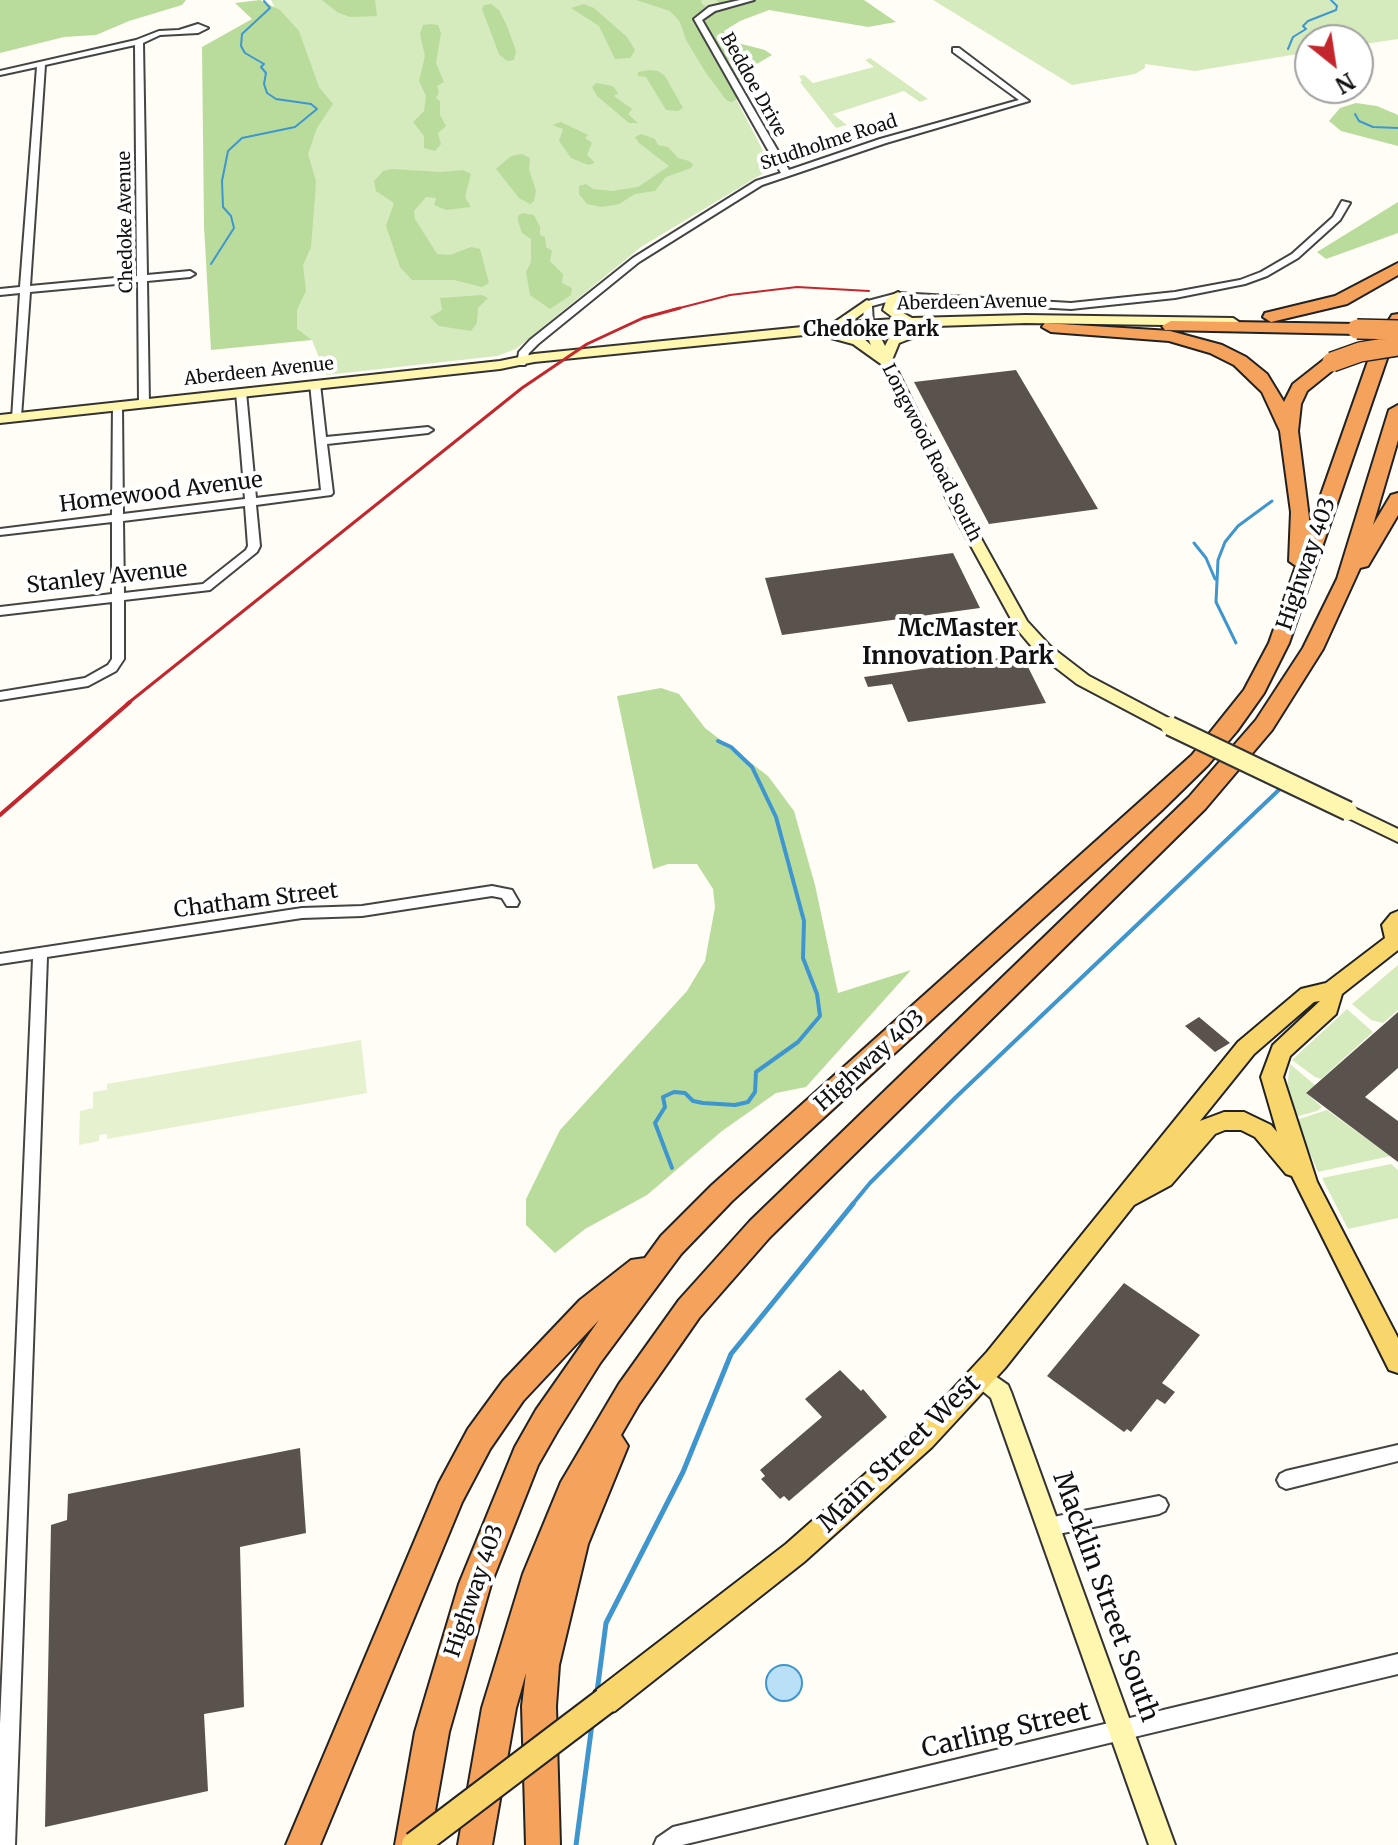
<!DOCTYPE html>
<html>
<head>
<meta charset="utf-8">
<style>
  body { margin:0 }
  #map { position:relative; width:1398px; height:1845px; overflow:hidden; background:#fffdf5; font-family:Merriweather,serif }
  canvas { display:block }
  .north { position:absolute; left:1294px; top:24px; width:80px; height:80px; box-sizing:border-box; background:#fff; border:2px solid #a0a0a0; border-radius:50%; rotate:150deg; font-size:22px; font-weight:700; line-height:32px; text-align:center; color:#111 }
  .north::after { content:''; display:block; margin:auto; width:28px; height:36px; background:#c4262e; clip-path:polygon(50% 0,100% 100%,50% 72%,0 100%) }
</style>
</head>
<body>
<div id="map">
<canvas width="1398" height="1845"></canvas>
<div class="north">N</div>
</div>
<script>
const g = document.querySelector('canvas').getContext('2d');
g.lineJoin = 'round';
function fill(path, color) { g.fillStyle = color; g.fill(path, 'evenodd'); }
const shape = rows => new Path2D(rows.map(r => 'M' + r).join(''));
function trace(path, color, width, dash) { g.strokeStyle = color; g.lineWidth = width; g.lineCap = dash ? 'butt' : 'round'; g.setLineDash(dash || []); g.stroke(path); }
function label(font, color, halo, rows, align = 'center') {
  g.font = font + ' Merriweather,serif'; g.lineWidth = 8; g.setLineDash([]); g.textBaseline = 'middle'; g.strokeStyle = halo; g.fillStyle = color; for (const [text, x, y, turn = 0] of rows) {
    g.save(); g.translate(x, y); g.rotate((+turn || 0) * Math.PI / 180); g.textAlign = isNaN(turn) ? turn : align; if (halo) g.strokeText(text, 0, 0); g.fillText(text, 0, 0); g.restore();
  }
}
const green = shape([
  [271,0,739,0,703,9,693,16,772,168,641,247,516,349,497,356,326,375,312,340,287,333,291,229,318,93],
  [933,0,1398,0,1398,39,1358,45,1358,40,1310,40,1310,52,1195,71,1145,64,1145,68,1135,74,1072,85],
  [870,58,928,99,920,102,904,91,833,114,847,125,836,128,800,82,802,81,799,76,804,75,813,83,874,67,865,60],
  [1398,965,1398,1010,1383,1023,1371,1020,1352,1004],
  [1347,1009,1373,1032,1321,1079,1315,1077,1292,1060],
  [1290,1064,1315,1085,1306,1093,1322,1107,1317,1111,1295,1117,1287,1090],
  [1327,1110,1390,1156,1318,1172,1296,1120],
  [1391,1164,1398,1170,1398,1218,1348,1229,1322,1178]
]);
const forest = shape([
  [0,0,186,0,182,5,129,21,96,35,64,37,0,53],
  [260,0,280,10,299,31,319,87,333,104,317,128,308,154,316,181,315,197,311,247,303,265,306,291,297,310,297,329,312,340,211,350,204,226,202,47,252,19,235,3],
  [322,0,375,0,377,16,350,17,337,12],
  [636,0,701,0,702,4,715,11,724,7,716,0,864,0,896,22,868,27,769,10,740,21,724,31,730,41,765,50,772,55,743,72,744,80,730,81,738,98,732,102,727,101,706,73,686,40,680,22,670,11],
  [491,4,499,10,507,26,516,51,514,60,507,61,499,54,482,9,484,5],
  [584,4,594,8,627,37,635,50,630,58,615,59,599,26,571,8],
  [431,24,438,25,441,33,436,63,444,82,437,86,439,92,436,98,440,101,440,115,446,126,438,133,441,144,435,151,424,148,424,136,413,122,424,111,426,96,419,81,425,56,420,34,423,25],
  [649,70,658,71,665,76,683,108,678,111,666,110,646,77,638,76,638,72],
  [596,83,613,86,618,93,614,96,632,109,628,114,638,123,629,123,597,96,592,87],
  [1356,103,1377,106,1398,115,1398,146,1341,131,1329,121,1340,108],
  [561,122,588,135,585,138,592,143,587,155,595,163,588,165,571,158,559,141,563,129,552,125],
  [641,134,655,139,658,145,668,147,678,158,689,161,693,164,691,168,666,177,655,191,635,194,619,204,602,207,587,204,579,194,579,186,586,184,593,189,612,191,638,187,669,166,639,143,635,137],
  [522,154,530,158,529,169,536,191,534,201,530,204,519,198,496,169,511,156],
  [392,169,440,172,463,170,471,174,465,197,471,207,446,210,434,205,436,198,426,197,414,211,415,219,437,254,450,255,471,247,480,249,489,283,482,287,454,280,412,280,400,267,386,226,394,203,376,191,374,181,383,171],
  [1398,202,1398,233,1326,259,1317,252],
  [522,213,534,215,540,227,540,235,545,237,546,247,552,251,550,261,563,274,562,283,572,288,571,295,550,309,530,295,526,272,531,262,531,239,522,233,518,221,518,216],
  [482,295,488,298,478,308,477,323,471,331,439,326,430,317,442,310,440,298],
  [661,688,679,694,705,728,768,776,794,811,815,885,838,993,911,970,806,1087,776,1093,722,1131,647,1195,585,1229,555,1253,526,1225,526,1199,560,1130,687,991,705,961,715,907,713,889,697,864,668,864,653,869,617,696]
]);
const pitch = shape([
  [361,1040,367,1093,107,1139,107,1134,99,1135,99,1141,79,1145,80,1111,93,1108,93,1092,107,1090,107,1084]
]);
const water = shape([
  '766 1683a18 18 0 1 1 36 0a18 18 0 1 1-36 0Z'
]);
const streamFar3 = shape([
  [1288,49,1293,37,1306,29,1303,26,1308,21,1336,10,1337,6,1331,0],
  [1355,114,1359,121,1373,127,1398,128],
  [211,264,234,228,231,216,223,207,222,181,228,151,242,138,295,127,317,109,311,104,276,99,267,93,264,84,266,73,261,67,264,64,245,53,241,46,242,34,270,8,264,1]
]);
const streamFar2 = shape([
  [1194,543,1206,558,1215,579],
  [1236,643,1216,602,1218,560,1225,542,1238,526,1272,501]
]);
const streamFar1 = shape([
  [672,1168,655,1123,665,1107,663,1097,674,1092,685,1093,693,1101,703,1103,735,1105,748,1102,755,1092,756,1072,798,1042,820,1016,817,994,803,958,804,921,776,817,752,767,731,747,718,741],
  [851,1206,870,1183,955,1098,1283,786]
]);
const stream = shape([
  [597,1692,606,1623,683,1472,731,1354,853,1204],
  [576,1845,592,1724]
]);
const building = shape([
  [1016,370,1091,497,1098,509,989,524,914,382],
  [953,553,980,608,782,635,765,578],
  [1022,655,1046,703,908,722,892,684,868,687,864,677],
  [1398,1012,1398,1068,1365,1097,1398,1121,1398,1162,1306,1093],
  [1199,1017,1230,1043,1215,1052,1185,1026],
  [1124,1283,1200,1335,1162,1383,1175,1392,1165,1404,1157,1399,1131,1432,1127,1429,1124,1432,1047,1376],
  [840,1370,861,1391,863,1389,887,1417,789,1501,784,1496,780,1499,761,1479,765,1476,760,1470,822,1417,805,1399],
  [300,1448,306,1533,240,1547,244,1707,204,1714,208,1791,45,1827,51,1525,67,1520,68,1494]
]);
const street = shape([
  [740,0,754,0,715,11,702,20,789,170,880,139,1019,100,953,52,953,48,959,48,1029,101,886,143,762,185,639,262,538,344,529,353,525,365,517,365,519,352,530,340,633,258,756,181,781,173,694,19,709,7,740,0],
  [198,24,208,28,198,33,160,35,143,43,147,275,190,271,195,274,190,277,147,281,149,403,144,406,139,403,138,282,30,292,21,417,20,419,12,419,20,293,0,295,0,289,20,287,37,67,0,75,0,71,136,40,159,31,179,30,198,24],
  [135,45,137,276,30,286,45,65,135,45],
  [1342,201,1350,203,1340,220,1298,258,1267,276,1245,284,1175,298,1071,309,898,299,872,306,873,325,868,328,863,325,864,302,898,293,1071,303,1175,292,1240,280,1261,272,1292,254,1333,217,1342,201],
  [315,381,320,384,326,437,428,427,433,430,428,433,327,444,333,493,331,495,256,505,260,546,257,552,210,590,124,600,124,659,116,671,88,686,0,700,0,692,85,678,108,665,112,659,112,602,0,615,0,607,112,594,112,522,0,535,0,529,112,515,113,404,121,404,122,406,123,514,245,499,236,392,241,389,246,392,256,498,321,490,310,384,315,381],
  [245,506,248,546,246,550,203,584,124,593,123,521,245,506],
  [492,886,512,890,519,902,517,906,507,906,502,898,492,896,362,916,302,918,47,957,15,1845,0,1845,0,1724,33,959,0,964,0,954,302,908,362,906,492,886],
  [1398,1445,1398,1461,1286,1489,1280,1486,1277,1480,1280,1474,1286,1471,1398,1445],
  [1159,1496,1165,1499,1168,1505,1165,1511,1159,1514,1048,1536,1042,1533,1039,1527,1042,1521,1048,1518,1159,1496],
  [1398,1654,1398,1674,682,1845,654,1845,657,1838,673,1827,1398,1654]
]);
const secondary = shape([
  [898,292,904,296,897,303,896,309,912,318,1026,315,1233,318,1239,322,1233,326,1026,323,876,328,885,346,889,338,927,326,933,330,899,343,892,360,973,524,1027,621,1050,646,1089,676,1176,722,1178,726,1176,730,1164,730,1077,684,1038,654,1016,628,959,524,881,364,853,344,831,338,830,335,834,332,534,362,500,369,0,423,0,415,500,361,534,354,832,324,867,300,873,304,871,307,851,322,895,319,883,310,887,298,898,292],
  [864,329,871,345,863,338,837,331,864,329],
  [1348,805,1398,829,1398,842,1342,815,1339,811,1348,805],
  [982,1367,1008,1385,1011,1392,1175,1845,1149,1845,991,1398,974,1384,971,1377,974,1370,982,1367]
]);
const primary = shape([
  [1398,911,1398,950,1342,994,1336,1014,1290,1056,1283,1077,1317,1182,1398,1338,1398,1373,1389,1370,1292,1176,1286,1174,1255,1137,1241,1130,1225,1130,1215,1134,1171,1185,1134,1205,1005,1368,932,1447,804,1562,615,1711,605,1715,595,1711,591,1701,595,1691,786,1544,914,1431,987,1352,1238,1042,1301,989,1326,983,1385,938,1382,925,1391,914,1398,911],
  [1320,1001,1273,1045,1261,1077,1277,1132,1271,1125,1244,1112,1224,1112,1200,1121,1254,1054,1314,1002,1320,1001]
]);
const highway = shape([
  [1398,263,1398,275,1347,304,1271,322,1263,317,1265,313,1335,296,1398,263],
  [1398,314,1398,333,1392,344,1289,643,1264,693,1237,731,1208,765,1162,810,732,1201,681,1254,600,1363,558,1430,538,1465,491,1584,449,1732,429,1845,395,1845,415,1732,459,1584,515,1447,536,1410,599,1320,523,1401,490,1449,462,1502,320,1845,286,1845,439,1483,468,1429,503,1381,580,1300,631,1260,645,1258,661,1236,712,1185,1192,755,1244,690,1269,643,1296,566,1289,561,1291,512,1280,431,1262,392,1234,365,1210,353,1169,341,1051,332,1042,327,1045,323,1170,331,1222,345,1246,357,1267,374,1284,402,1293,384,1326,358,1338,358,1341,362,1338,366,1307,391,1301,404,1298,431,1310,526,1374,344,1392,315,1398,314],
  [1171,321,1357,324,1366,329,1357,334,1165,330,1162,326,1171,321],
  [1398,405,1398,440,1373,525,1391,495,1398,493,1398,515,1368,566,1360,568,1323,649,1272,730,1205,809,770,1237,699,1318,639,1404,621,1435,628,1446,588,1544,559,1665,556,1706,560,1845,526,1845,522,1706,526,1673,516,1708,492,1845,458,1845,482,1708,523,1574,561,1482,619,1384,679,1300,750,1221,1189,797,1256,720,1303,648,1337,579,1389,410,1398,405]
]);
const railFar2 = shape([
  [672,310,730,295,797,287,869,291]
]);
const railFar1 = shape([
  [127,704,522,388,587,344,643,318,680,308]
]);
const rail = shape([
  [0,815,130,702]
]);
const secondaryBridge = shape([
  [1170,726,1348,811]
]);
const primaryBridge = shape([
  [415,1845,605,1701]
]);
const highwayBridge = shape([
  [1357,329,1398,330],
  [1332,362,1360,352,1398,346]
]);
const farStreetnames = [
  ["Beddoe Drive",753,85,61],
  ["Studholme Road",829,143,-18],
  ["Chedoke Avenue",126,222,-91],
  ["Aberdeen Avenue",972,303,-1],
  ["Aberdeen Avenue",259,372,-6],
  ["Longwood Road South",931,453,63]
];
const farNeighbourhoodnames = [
  ["Chedoke Park",871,330]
];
const streetNames = [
  ["Homewood Avenue",161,493,-7],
  ["Highway 403",1307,564,-71],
  ["Stanley Avenue",107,578,-6],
  ["Chatham Street",256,901,-7],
  ["Highway 403",870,1061,-42],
  ["Highway 403",475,1591,-71]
];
const neighbourhoodNames = [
  ["McMaster",958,629],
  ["Innovation Park",958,657]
];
const nearStreetnames = [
  ["Main Street West",900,1454,-44],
  ["Macklin Street South",1105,1597,70],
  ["Carling Street",1006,1731,-13]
];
fill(green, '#d5ebbd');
fill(forest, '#b9dc9c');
fill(pitch, '#e6f2cf');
fill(water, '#b9e0f7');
trace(water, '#3f96cf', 2);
trace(streamFar3, '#3f96cf', 2);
trace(streamFar2, '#3f96cf', 3);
trace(streamFar1, '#3f96cf', 4);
trace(stream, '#3f96cf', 5);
fill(building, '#5a524d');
trace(street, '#444', 4);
trace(secondary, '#333', 4);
trace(primary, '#222', 4);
trace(highway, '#222', 4);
fill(street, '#fff');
fill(secondary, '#fff6b0');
fill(primary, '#f9d66b');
fill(highway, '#f5a25d');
trace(railFar2, '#c4262e', 2);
trace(railFar1, '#c4262e', 3);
trace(rail, '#c4262e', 4);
trace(secondaryBridge, '#333', 22, []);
trace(primaryBridge, '#222', 30, []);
trace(highwayBridge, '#222', 22, []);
trace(secondaryBridge, '#fff6b0', 18);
trace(primaryBridge, '#f9d66b', 26);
trace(highwayBridge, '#f5a25d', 19);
label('18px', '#111', '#fff', farStreetnames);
label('bold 20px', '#111', '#fff', farNeighbourhoodnames);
label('22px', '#111', '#fff', streetNames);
label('bold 24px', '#111', '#fff', neighbourhoodNames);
label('26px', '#111', '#fff', nearStreetnames);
</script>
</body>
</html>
